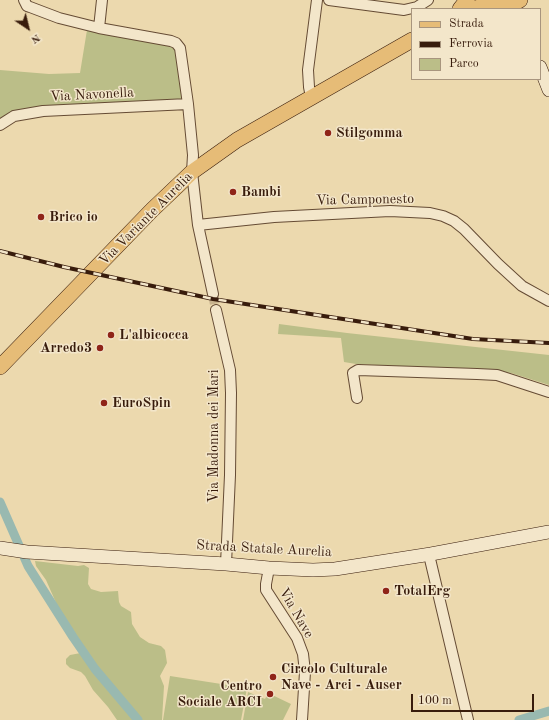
<!DOCTYPE html>
<html>
<head>
<meta charset="utf-8">
<style>
  body { margin:0 }
  #map { position:relative; width:549px; height:720px; overflow:hidden; background:#ecd9ae; font-family:"Old Standard TT",serif }
  canvas { display:block }
  .legend { position:absolute; left:411px; top:8px; width:130px; height:72px; box-sizing:border-box; background:#f3e6ca; border:1px solid #a8957e; margin:0; padding:5px 7px; list-style:none; font-size:12px; color:#381c0c }
  .legend li { display:flex; align-items:center; gap:8px; height:20px }
  .legend b { width:20px; border:1px solid #a8957e }
  .north { position:absolute; left:8px; top:8px; width:40px; height:40px; -webkit-text-stroke:3px #f3e6ca; paint-order:stroke; rotate:145deg; font-size:11px; font-weight:700; line-height:16px; text-align:center; color:#381c0c }
  .north::after { content:''; display:block; margin:auto; width:14px; height:18px; background:#381c0c; clip-path:polygon(50% 0,100% 100%,50% 72%,0 100%) }
  .scale { position:absolute; left:411px; top:694px; width:123px; height:18px; box-sizing:border-box; border:2px solid #381c0c; border-top:0; padding-left:5px; font-size:12px; line-height:14px; white-space:nowrap; color:#381c0c; -webkit-text-stroke:3px #f3e6ca; paint-order:stroke }
</style>
</head>
<body>
<div id="map">
<canvas width="549" height="720"></canvas>
<ul class="legend">
<li><b style="height:5px;background:#e6bc77"></b>Strada</li>
<li><b style="height:5px;background:#381c0c"></b>Ferrovia</li>
<li><b style="height:11px;background:#bbbe88"></b>Parco</li>
</ul>
<div class="north">N</div>
<div class="scale">100 m</div>
</div>
<script>
const g = document.querySelector('canvas').getContext('2d');
g.lineJoin = 'round';
function fill(path, color) { g.fillStyle = color; g.fill(path, 'evenodd'); }
const shape = rows => new Path2D(rows.map(r => 'M' + r).join(''));
function trace(path, color, width, dash) { g.strokeStyle = color; g.lineWidth = width; g.lineCap = dash ? 'butt' : 'round'; g.setLineDash(dash || []); g.stroke(path); }
function label(font, color, halo, rows, align = 'center') {
  g.font = font + ' "Old Standard TT",serif'; g.lineWidth = 3; g.setLineDash([]); g.textBaseline = 'middle'; g.strokeStyle = halo; g.fillStyle = color; for (const [text, x, y, turn = 0] of rows) {
    g.save(); g.translate(x, y); g.rotate((+turn || 0) * Math.PI / 180); g.textAlign = isNaN(turn) ? turn : align; if (halo) g.strokeText(text, 0, 0); g.fillText(text, 0, 0); g.restore();
  }
}
const green = shape([
  [87,30,171,46,175,49,177,55,183,95,180,100,176,102,30,108,12,111,0,119,0,70,49,74,80,73],
  [279,324,347,333,549,355,549,385,511,373,482,370,356,364,344,362,341,338,278,334],
  [35,561,78,566,84,565,89,568,88,584,91,589,101,592,118,591,119,602,121,606,131,612,132,624,140,637,149,643,161,646,165,650,167,663,160,676,164,686,162,720,117,720,108,707,93,690,85,676,81,672,70,668,66,664,66,659,70,655,86,652,57,605,46,580,36,566],
  [170,676,247,688,241,720,163,720],
  [248,692,265,699,268,693,291,704,283,720,243,720]
]);
const canal = shape([
  [0,502,28,566,73,637,95,669,138,720],
  [519,720,549,711]
]);
const minorTunnel = shape([
  [213,294,216,310]
]);
const minor = shape([
  [24,0,27,6,30,7,59,18,99,28,171,41,176,43,180,48,188,104,193,155,192,172,198,225,213,294],
  [329,0,404,10,417,7,428,0],
  [99,28,102,0],
  [311,97,309,87,308,70,317,0],
  [0,125,14,116,43,111,188,104],
  [198,225,274,217,390,211,430,213,443,216,454,221,464,229,498,264,522,286,549,301],
  [216,310,230,370,231,393,230,475,226,564],
  [357,398,353,373,358,370,477,374,497,375,549,392],
  [431,554,430,559,468,720],
  [269,568,266,584,266,590,297,638,303,654,305,672,302,720]
]);
const secondary = shape([
  [540,67,549,90],
  [0,548,27,552,226,564,269,568,313,570,335,569,431,554,549,532]
]);
const primary = shape([
  [492,0,501,4,506,5,513,4,520,0],
  [460,9,467,0],
  [473,9,495,2],
  [0,367,152,210,192,172,237,140,412,40]
]);
const rail = shape([
  [0,251,64,267,213,299,473,339,549,343]
]);
const markers = [
  [328,133,4,"#8f2418"],
  [233,192,4,"#8f2418"],
  [41,217,4,"#8f2418"],
  [111,335,4,"#8f2418"],
  [100,348,4,"#8f2418"],
  [104,403,4,"#8f2418"],
  [386,591,4,"#8f2418"],
  [273,677,4,"#8f2418"],
  [270,694,4,"#8f2418"]
];
const streetNames = [
  ["Via Navonella",92,95,-3],
  ["Via Camponesto",365,200,-1],
  ["Via Variante Aurelia",146,219,-45],
  ["Via Madonna dei Mari",214,436,-90],
  ["Strada Statale Aurelia",264,549,3],
  ["Via Nave",296,613,60]
];
const poiNames = [
  ["Stilgomma",336,133],
  ["Bambi",241,192],
  ["Brico io",49,217],
  ["L'albicocca",119,335],
  ["Arredo3",92,348,"right"],
  ["EuroSpin",112,403],
  ["TotalErg",394,591],
  ["Circolo Culturale",281,669],
  ["Nave - Arci - Auser",281,685],
  ["Centro",262,686,"right"],
  ["Sociale ARCI",262,702,"right"]
];
fill(green, '#bbbe88');
trace(canal, '#99b9b0', 9);
trace(minorTunnel, '#c8b38e', 10, [10, 5]);
trace(minor, '#654b34', 12);
trace(secondary, '#381c0c', 14);
trace(primary, '#381c0c', 16);
trace(minor, '#f3e6ca', 10);
trace(secondary, '#f3e6ca', 13);
trace(primary, '#e6bc77', 15);
trace(rail, '#381c0c', 4);
trace(rail, '#f3e6ca', 2.5, [8]);
for (const [x, y, r, color] of markers) { const dot = new Path2D(); dot.arc(x, y, r, 0, 2 * Math.PI); g.fillStyle = color; g.fill(dot); trace(dot, '#f3e6ca', 1.5); }
label('14px', '#381c0c', '#f3e6ca', streetNames);
label('bold 14px', '#381c0c', '#f3e6ca', poiNames, 'left');
</script>
</body>
</html>
